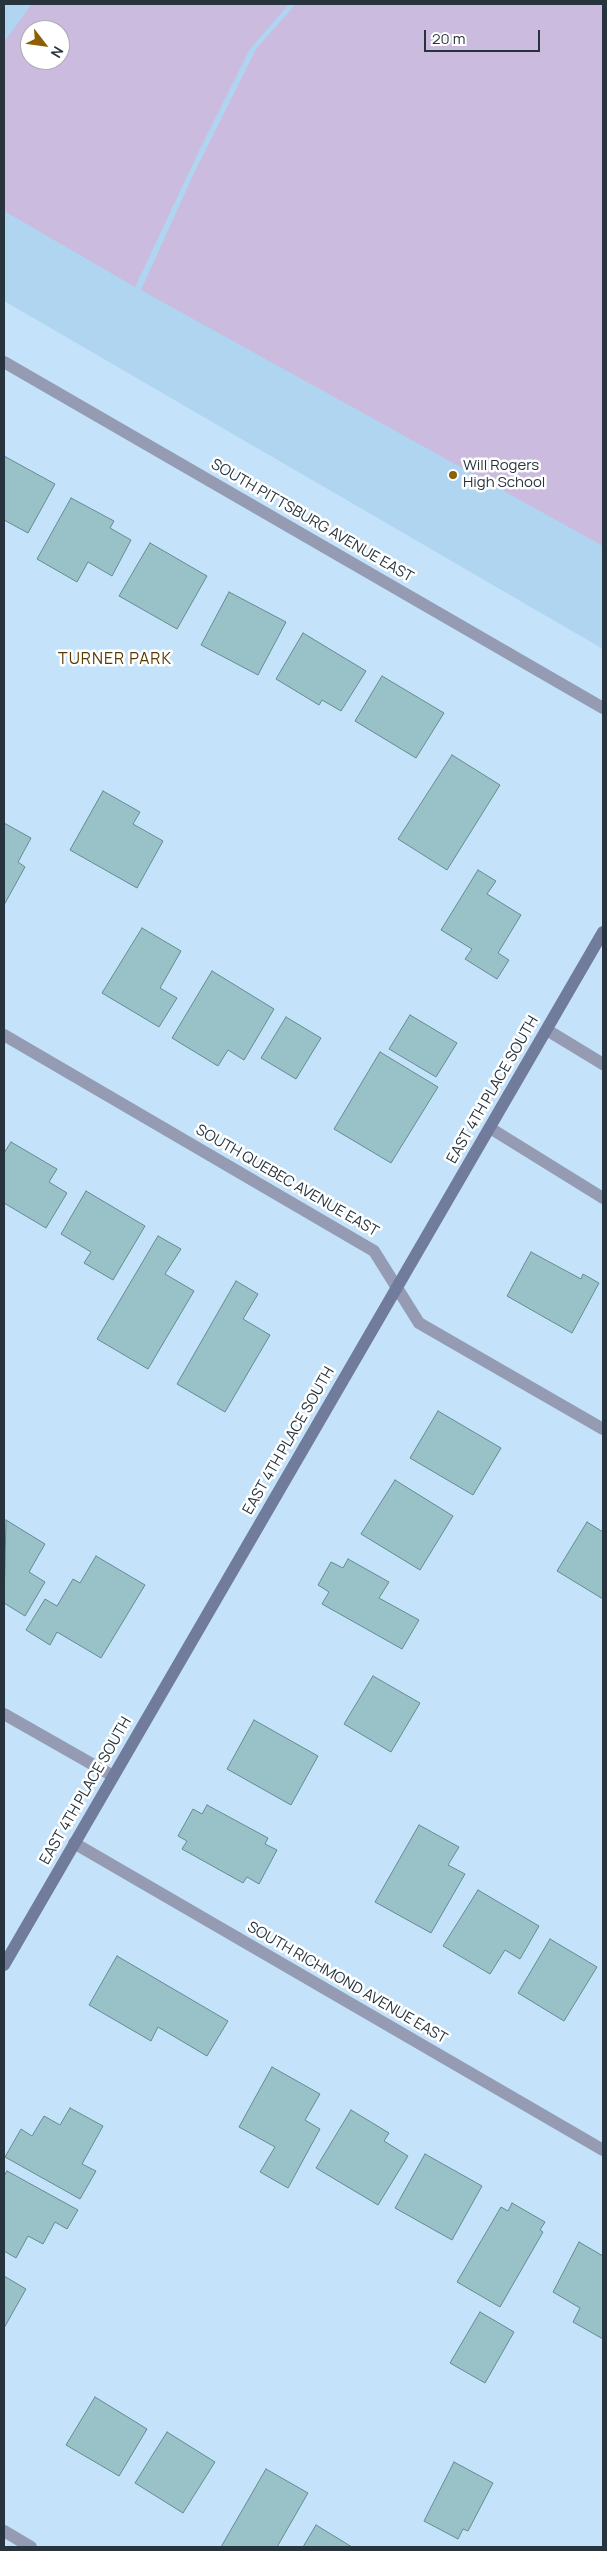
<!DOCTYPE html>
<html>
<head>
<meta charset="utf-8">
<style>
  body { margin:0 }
  #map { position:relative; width:607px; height:2551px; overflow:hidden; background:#c4e3fa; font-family:Manrope,sans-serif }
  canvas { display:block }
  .frame { position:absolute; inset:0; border:5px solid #28343d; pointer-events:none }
  .north { position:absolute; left:20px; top:20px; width:50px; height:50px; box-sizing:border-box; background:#fff; border:1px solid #a9aeb1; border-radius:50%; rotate:120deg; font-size:14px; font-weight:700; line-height:20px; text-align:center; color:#28343d }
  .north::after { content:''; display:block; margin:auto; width:18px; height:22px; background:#8b5f02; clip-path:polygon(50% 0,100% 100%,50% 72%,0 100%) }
  .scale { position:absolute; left:424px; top:30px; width:116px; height:22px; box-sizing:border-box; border:2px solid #28343d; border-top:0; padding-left:6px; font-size:15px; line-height:18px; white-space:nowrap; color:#28343d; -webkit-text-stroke:4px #fff; paint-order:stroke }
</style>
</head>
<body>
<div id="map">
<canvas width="607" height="2551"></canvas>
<div class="frame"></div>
<div class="north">N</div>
<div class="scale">20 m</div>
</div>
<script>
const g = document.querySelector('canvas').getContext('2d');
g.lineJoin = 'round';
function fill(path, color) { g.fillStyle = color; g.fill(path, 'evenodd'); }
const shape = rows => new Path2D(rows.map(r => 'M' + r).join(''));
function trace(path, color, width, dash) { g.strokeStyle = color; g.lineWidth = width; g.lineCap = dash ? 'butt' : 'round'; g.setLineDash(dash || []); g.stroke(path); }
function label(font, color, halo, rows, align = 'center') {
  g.font = font + ' Manrope,sans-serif'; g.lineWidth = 5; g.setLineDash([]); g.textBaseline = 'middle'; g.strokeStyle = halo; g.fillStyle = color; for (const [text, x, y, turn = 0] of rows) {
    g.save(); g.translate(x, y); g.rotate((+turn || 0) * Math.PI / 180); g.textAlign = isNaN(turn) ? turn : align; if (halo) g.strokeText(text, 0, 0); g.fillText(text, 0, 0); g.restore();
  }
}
const built = shape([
  [4,4,603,4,603,649,4,301],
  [30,30,60,30,60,60,30,60]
]);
const green = shape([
  [32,4,289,4,250,49,199,151,135,287,4,211,4,42],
  [30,30,60,30,60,60,30,60],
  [296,4,603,4,603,546,141,290,195,171,256,49]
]);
const building = shape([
  [4,456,55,484,28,533,4,520,4,456],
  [71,498,114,521,110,528,131,540,112,576,88,562,77,582,37,559,71,498],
  [150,543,207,576,177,629,119,596,150,543],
  [229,592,286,622,258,675,201,645,229,592],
  [303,633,366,671,341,711,322,700,319,705,276,679,303,633],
  [382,676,444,713,416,758,355,721,382,676],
  [452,755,500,785,447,870,398,839,452,755],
  [103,791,140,812,133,824,163,841,137,888,70,850,103,791],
  [4,823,31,838,18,862,25,867,4,905,4,823],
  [478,870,496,881,487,894,521,915,498,953,509,960,497,979,465,959,472,949,441,930,478,870],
  [142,928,181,951,160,988,177,998,159,1027,102,993,142,928],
  [212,971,274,1009,244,1060,228,1050,218,1066,172,1038,212,971],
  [410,1015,457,1043,436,1077,389,1049,410,1015],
  [286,1017,321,1038,296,1079,261,1058,286,1017],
  [380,1052,438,1087,391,1163,334,1129,380,1052],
  [11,1142,57,1169,49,1182,67,1193,46,1228,4,1203,4,1153,11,1142],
  [86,1191,145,1226,113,1280,84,1263,91,1252,61,1234,86,1191],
  [158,1236,181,1249,165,1274,194,1291,148,1369,97,1339,158,1236],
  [531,1252,581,1279,583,1274,599,1283,572,1333,507,1296,531,1252],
  [236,1281,258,1294,243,1319,270,1335,225,1412,177,1384,236,1281],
  [438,1411,501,1448,473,1495,410,1458,438,1411],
  [395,1480,453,1516,420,1570,361,1534,395,1480],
  [6,1520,45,1544,29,1572,45,1582,25,1616,4,1603,6,1520],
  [587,1522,603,1532,603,1599,557,1571,587,1522],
  [96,1556,145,1585,101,1658,57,1632,50,1645,26,1630,45,1599,57,1606,73,1579,80,1583,96,1556],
  [348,1559,389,1582,379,1598,419,1620,402,1649,322,1604,329,1592,318,1585,331,1562,343,1568,348,1559],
  [373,1676,420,1703,391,1752,344,1724,373,1676],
  [254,1720,318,1756,291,1805,227,1769,254,1720],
  [207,1805,268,1838,265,1844,277,1850,259,1884,247,1877,243,1883,182,1849,187,1841,178,1836,193,1809,202,1814,207,1805],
  [419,1825,459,1847,448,1865,465,1874,431,1933,375,1902,419,1825],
  [478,1890,539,1926,520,1959,505,1950,490,1974,443,1946,478,1890],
  [550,1939,597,1967,564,2021,518,1993,550,1939],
  [117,1956,228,2021,207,2056,158,2027,151,2041,89,2005,117,1956],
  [272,2067,320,2094,305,2120,320,2129,288,2188,260,2172,275,2147,239,2127,272,2067],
  [70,2108,103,2126,82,2164,96,2171,80,2199,5,2157,21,2129,32,2136,44,2116,60,2125,70,2108],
  [351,2110,389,2133,384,2141,408,2156,378,2205,316,2168,351,2110],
  [425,2154,482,2186,452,2240,395,2208,425,2154],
  [7,2171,78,2210,67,2229,55,2222,43,2244,28,2236,16,2258,4,2251,4,2176,7,2171],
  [512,2203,545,2222,540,2230,543,2232,500,2307,457,2282,501,2207,508,2211,512,2203],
  [579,2242,603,2256,603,2339,573,2322,580,2308,553,2292,579,2242],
  [4,2276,26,2289,4,2328,4,2276],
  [480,2312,514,2332,485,2383,450,2363,480,2312],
  [95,2397,147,2429,119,2476,66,2445,95,2397],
  [167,2432,215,2462,183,2513,135,2483,167,2432],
  [454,2462,493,2483,468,2531,463,2529,458,2539,424,2521,454,2462],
  [266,2469,308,2493,277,2547,221,2547,266,2469],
  [316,2525,352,2547,303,2547,316,2525]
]);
const lane = shape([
  [547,1030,603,1064],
  [490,1128,603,1198]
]);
const street = shape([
  [4,362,603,708],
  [4,1035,374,1251,419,1323,603,1429],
  [4,1714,113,1776],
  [74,1843,603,2150],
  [4,2531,31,2547]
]);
const secondary = shape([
  [4,1965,603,932]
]);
const markers = [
  [453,475,5,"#8b5f02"]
];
const poiNames = [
  ["Will Rogers",463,466],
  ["High School",463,483]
];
const streetNames = [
  ["SOUTH PITTSBURG AVENUE EAST",312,521,30],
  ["EAST 4TH PLACE SOUTH",493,1090,-60],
  ["SOUTH QUEBEC AVENUE EAST",287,1181,30],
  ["EAST 4TH PLACE SOUTH",289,1441,-60],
  ["EAST 4TH PLACE SOUTH",86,1791,-60],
  ["SOUTH RICHMOND AVENUE EAST",347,1983,30]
];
const neighbourhoodNames = [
  ["TURNER PARK",115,660]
];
fill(built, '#b0d5f0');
fill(green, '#cabbdf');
fill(building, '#98c2c8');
trace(building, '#638c91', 1);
trace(lane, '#949bb2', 12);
trace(street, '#949bb2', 12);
trace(secondary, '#717b9b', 12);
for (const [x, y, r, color] of markers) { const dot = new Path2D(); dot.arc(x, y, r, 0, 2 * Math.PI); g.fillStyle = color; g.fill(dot); trace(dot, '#fff', 2); }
label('15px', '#28343d', '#fff', poiNames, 'left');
label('15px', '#28343d', '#fff', streetNames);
g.letterSpacing = '1px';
label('16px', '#583a00', '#fff', neighbourhoodNames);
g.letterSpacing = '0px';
</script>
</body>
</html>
